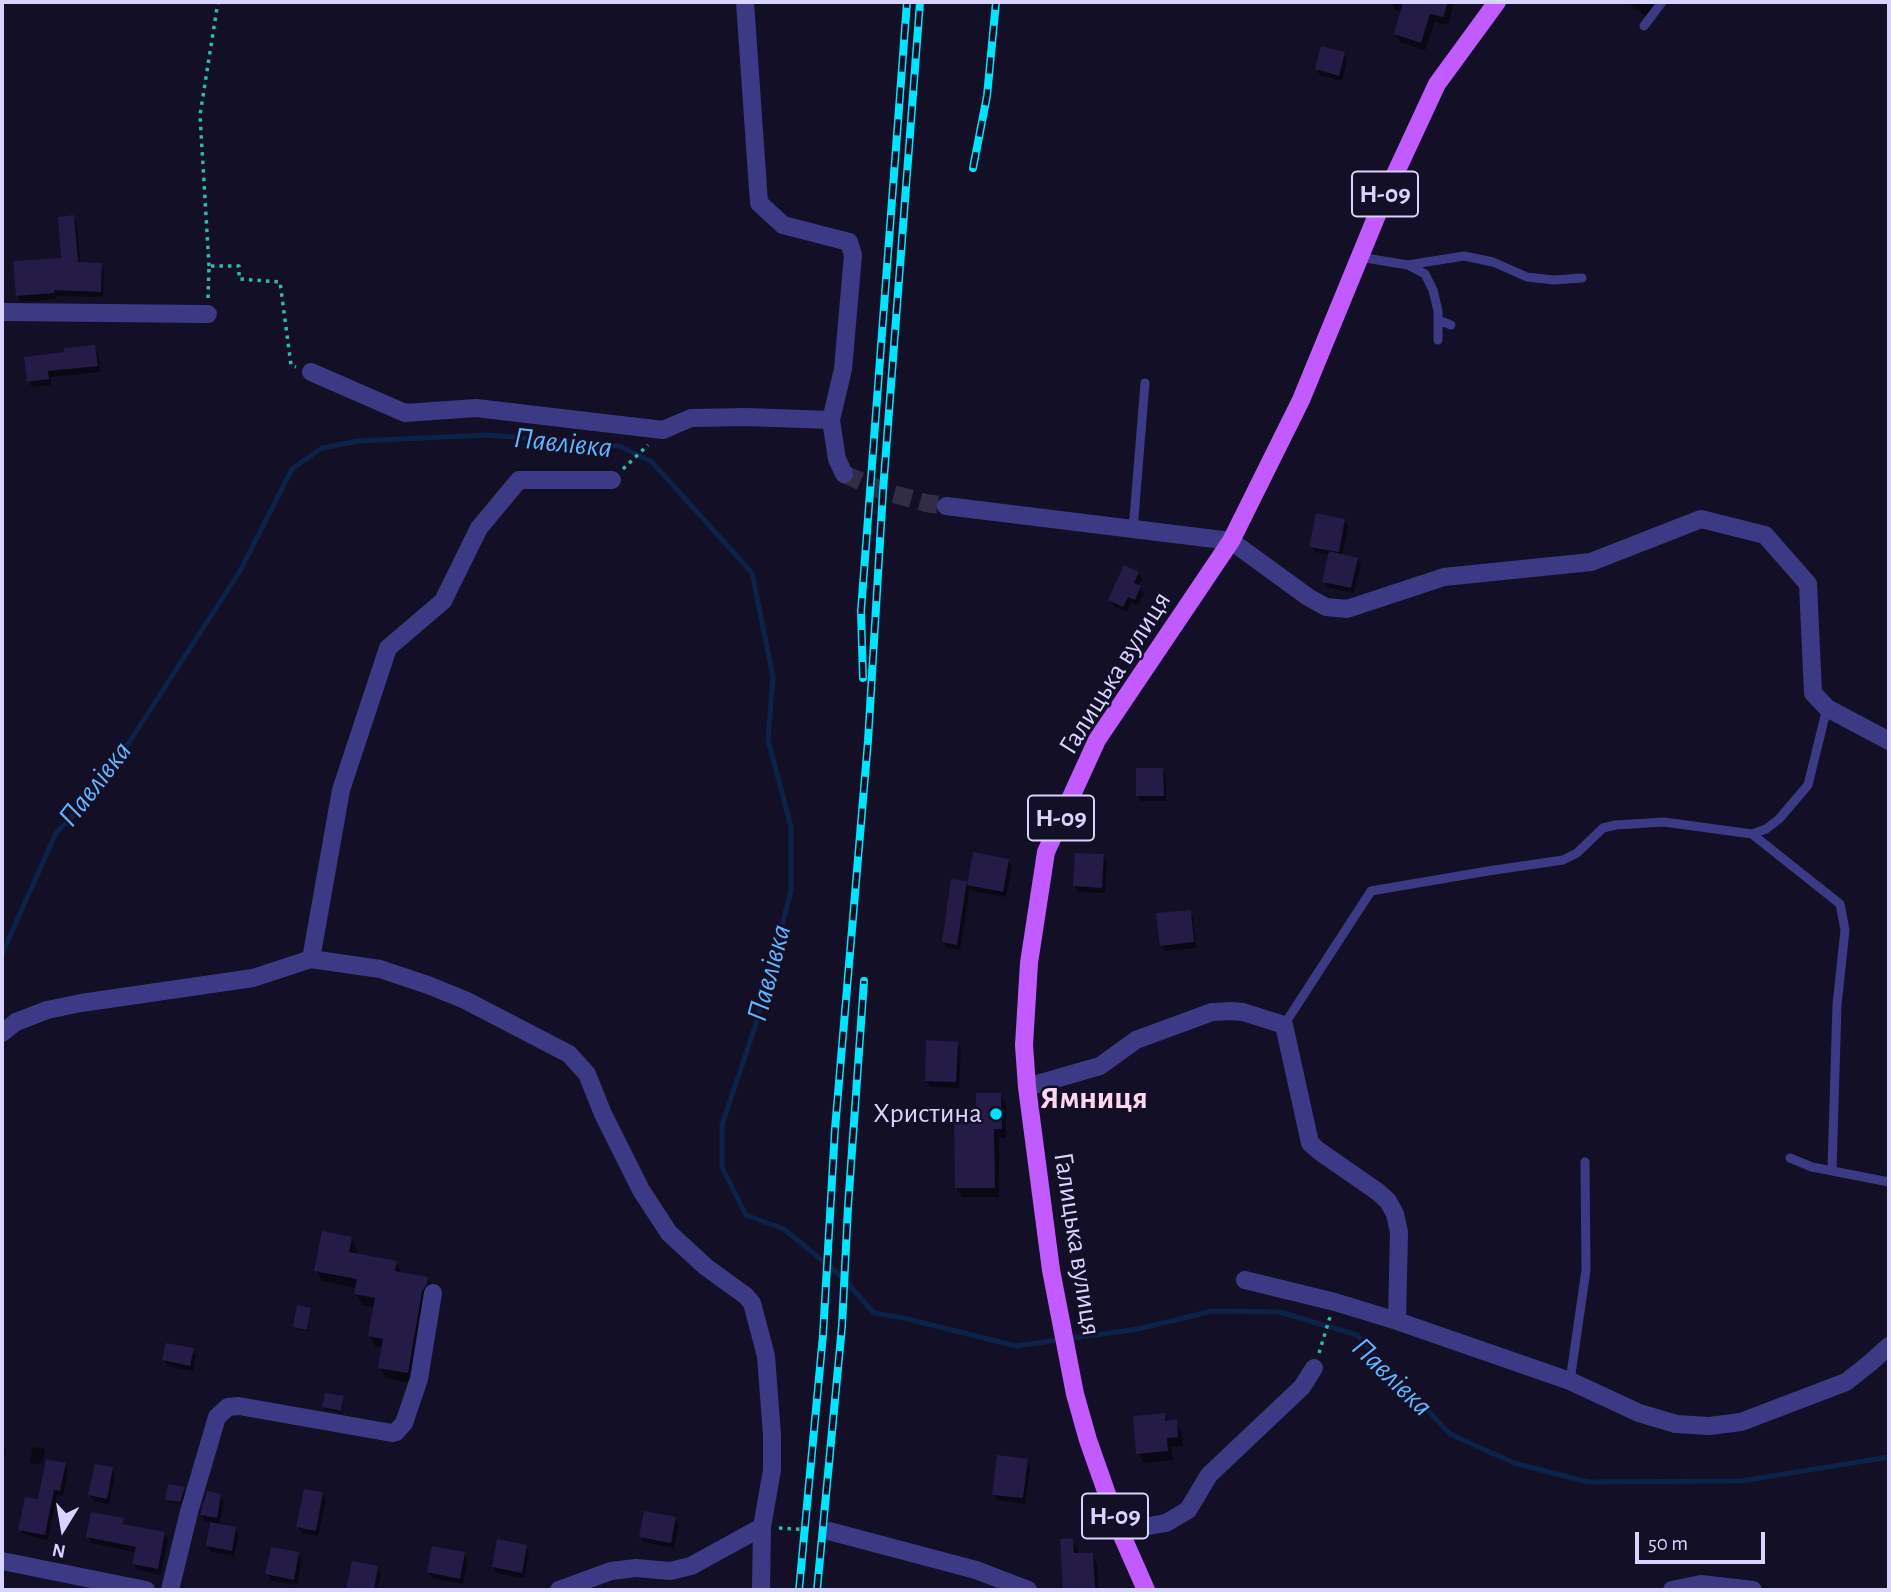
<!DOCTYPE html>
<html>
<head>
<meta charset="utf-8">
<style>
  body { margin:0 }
  #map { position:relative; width:1891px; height:1592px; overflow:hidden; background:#130f26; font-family:"Alegreya Sans",sans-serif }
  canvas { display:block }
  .frame { position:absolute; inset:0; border:4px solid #d9d4ff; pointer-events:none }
  .north { position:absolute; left:28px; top:1494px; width:70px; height:70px; -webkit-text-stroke:5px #130f26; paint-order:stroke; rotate:191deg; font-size:19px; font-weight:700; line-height:28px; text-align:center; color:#d9d4ff }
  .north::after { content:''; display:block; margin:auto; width:24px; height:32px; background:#d9d4ff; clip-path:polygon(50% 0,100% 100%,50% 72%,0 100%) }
  .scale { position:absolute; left:1635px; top:1532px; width:130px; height:32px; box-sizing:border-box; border:4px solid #d9d4ff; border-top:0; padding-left:9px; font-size:21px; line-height:24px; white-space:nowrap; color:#d9d4ff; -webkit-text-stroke:5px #130f26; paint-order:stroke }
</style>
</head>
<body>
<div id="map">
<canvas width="1891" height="1592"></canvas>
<div class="frame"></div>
<div class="north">N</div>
<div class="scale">50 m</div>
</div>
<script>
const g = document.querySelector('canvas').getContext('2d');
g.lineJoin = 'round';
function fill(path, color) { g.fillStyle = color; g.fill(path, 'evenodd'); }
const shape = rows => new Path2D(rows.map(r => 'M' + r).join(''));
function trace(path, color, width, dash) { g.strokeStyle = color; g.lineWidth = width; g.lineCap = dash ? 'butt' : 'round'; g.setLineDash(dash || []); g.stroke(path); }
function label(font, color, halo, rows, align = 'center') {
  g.font = font + ' "Alegreya Sans",sans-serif'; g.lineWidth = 5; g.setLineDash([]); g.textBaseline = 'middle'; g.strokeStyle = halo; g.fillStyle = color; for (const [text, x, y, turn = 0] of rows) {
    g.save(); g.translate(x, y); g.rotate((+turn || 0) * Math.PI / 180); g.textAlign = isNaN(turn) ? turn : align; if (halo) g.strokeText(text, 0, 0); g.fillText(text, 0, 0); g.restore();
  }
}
const shadow = shape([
  [1391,2,1454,2,1448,25,1435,22,1425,50,1400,42,1395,34,1402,12,1396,10],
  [1627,2,1660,2,1648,18],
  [1344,54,1347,60,1342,81,1320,75,1317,69],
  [73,217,77,223,80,264,101,265,104,271,103,297,56,296,56,299,21,302,18,296,63,259],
  [94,347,98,353,100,372,50,377,51,385,32,387,29,381,66,354],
  [1344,520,1348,526,1342,556,1357,559,1361,565,1354,593,1328,587,1324,581,1330,555,1315,552,1311,546],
  [1138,573,1142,579,1138,587,1144,594,1138,605,1131,602,1127,612,1114,606,1110,600],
  [1162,770,1166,776,1166,801,1141,801,1137,795],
  [974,854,1008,861,1012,867,1006,897,972,891,970,886,960,950,947,948,943,942,966,883,968,886],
  [1103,856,1107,862,1105,893,1078,892,1075,886],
  [1190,912,1193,917,1196,948,1165,951,1162,945],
  [957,1043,961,1049,959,1088,930,1087,926,1081],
  [1000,1094,1006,1104,1006,1138,999,1138,999,1197,962,1197,956,1188],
  [351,1238,357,1249,356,1255,396,1263,402,1274,427,1278,434,1290,414,1384,386,1378,379,1367,383,1348,376,1347,370,1336,375,1308,362,1305,356,1294,357,1288,322,1281,316,1270],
  [310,1310,311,1312,308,1331,296,1329,295,1327],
  [193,1350,196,1356,193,1371,168,1366,164,1360],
  [343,1398,344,1400,342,1413,325,1410,324,1407],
  [1164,1415,1168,1422,1176,1421,1181,1431,1183,1446,1171,1447,1173,1460,1144,1463,1138,1453],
  [33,1446,44,1449,45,1451,42,1465,31,1463,30,1461],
  [2,1447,6,1449,2,1469],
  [1027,1461,1030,1467,1025,1504,997,1500,994,1494],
  [64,1465,68,1471,63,1496,57,1495,48,1540,24,1535,20,1529],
  [112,1469,115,1475,109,1504,94,1501,90,1495],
  [183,1489,185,1491,181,1504,168,1502,167,1499],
  [322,1494,326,1500,318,1536,302,1533,298,1527],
  [220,1496,224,1502,219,1526,235,1529,239,1535,234,1556,211,1552,207,1546,212,1522,205,1521,202,1515],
  [675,1519,679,1525,674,1548,644,1542,641,1536],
  [122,1520,126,1526,164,1534,168,1540,161,1575,138,1570,134,1564,137,1552,91,1543,88,1537],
  [1072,1540,1078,1550,1078,1555,1092,1554,1097,1564,1099,1590,1064,1589],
  [526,1547,529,1553,524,1578,497,1573,493,1567],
  [298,1554,302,1560,297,1585,271,1580,267,1574],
  [464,1554,468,1560,463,1584,432,1578,429,1572],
  [353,1563,377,1568,381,1574,377,1590,348,1590]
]);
const stream = shape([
  [2,954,56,833,99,789,240,571,292,469,322,448,358,441,487,435,619,446,652,462,752,573,773,677,768,740,791,827,791,891,755,1027,722,1125,722,1167,746,1215,784,1229,843,1278,874,1313,903,1318,1016,1346,1138,1329,1212,1311,1280,1312,1357,1335,1450,1434,1514,1463,1588,1482,1741,1481,1889,1457]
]);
const building = shape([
  [1403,2,1448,2,1443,17,1430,14,1421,43,1394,34],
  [1321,46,1345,52,1339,76,1315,69],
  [74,215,78,262,102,263,101,292,54,290,54,293,16,296,13,261,61,258,58,217],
  [95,345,98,366,48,371,49,379,27,382,24,357,64,352,64,348],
  [1316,513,1345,519,1339,552,1309,547],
  [1329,551,1358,558,1351,588,1322,582],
  [1124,565,1139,572,1134,583,1141,586,1135,600,1128,597,1123,607,1108,600],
  [1136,768,1163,768,1164,796,1136,796],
  [973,852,1009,859,1003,892,967,885],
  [1075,853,1104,854,1102,888,1073,886],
  [951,879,967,881,957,945,942,942],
  [1191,910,1194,942,1160,946,1156,913],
  [926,1040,958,1042,956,1082,925,1081],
  [976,1093,1001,1093,1002,1129,994,1129,995,1188,955,1188,954,1112,976,1112],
  [322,1231,352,1237,349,1252,397,1261,395,1271,428,1277,427,1284,422,1291,408,1373,378,1368,383,1339,368,1336,375,1298,354,1294,357,1279,314,1271],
  [297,1305,311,1308,307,1330,293,1327],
  [166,1343,194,1348,190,1366,162,1360],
  [325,1393,344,1396,341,1411,322,1407],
  [1165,1413,1165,1421,1177,1419,1178,1437,1167,1438,1168,1451,1136,1454,1133,1416],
  [997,1455,1028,1459,1023,1498,992,1495],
  [46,1459,66,1463,60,1491,54,1490,45,1535,18,1530,25,1497,38,1499],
  [95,1464,113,1467,107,1499,88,1495],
  [168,1484,185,1487,180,1502,165,1500],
  [304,1489,323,1492,316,1531,296,1527],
  [207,1491,221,1494,217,1518,200,1515],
  [644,1511,676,1517,671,1543,639,1537],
  [91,1512,124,1518,123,1524,165,1532,158,1569,132,1564,136,1547,86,1537],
  [210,1522,236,1527,232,1551,206,1546],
  [1073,1538,1074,1553,1093,1553,1095,1588,1063,1589,1060,1539],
  [497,1539,527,1545,522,1573,492,1567],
  [432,1546,465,1552,460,1579,427,1572],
  [271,1547,299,1552,294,1580,265,1574],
  [352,1561,378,1566,374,1590,346,1590]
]);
const minorTunnel = shape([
  [844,474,883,491,926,503,946,506]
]);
const path = shape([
  [209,266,200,115,218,2],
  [208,298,209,266,239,266,239,279,280,282,291,365,296,367],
  [623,469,648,445],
  [1319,1353,1330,1317],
  [779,1528,813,1530]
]);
const service = shape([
  [1644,26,1662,2],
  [1359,257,1408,265,1464,256,1493,262,1527,277,1554,280,1582,278],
  [1408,265,1425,274,1433,290,1438,311,1438,340],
  [1438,320,1451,325],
  [1133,530,1145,383],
  [1752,834,1840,904,1845,930,1837,1005,1832,1170],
  [1284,1025,1371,891,1488,871,1563,860,1577,853,1603,828,1616,825,1664,822,1752,834,1766,829,1779,819,1808,785,1827,708],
  [1790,1158,1812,1167,1889,1182],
  [1570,1381,1586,1270,1585,1162]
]);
const minor = shape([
  [2,312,208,314],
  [311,372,405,413,476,408,663,430,691,418,746,417,831,420,843,369,853,255,849,242,783,225,759,203,745,2],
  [831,420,837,459,844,474],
  [946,506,1231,541,1308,597,1326,607,1347,609,1444,577,1591,562,1701,519,1765,535,1808,584,1813,693,1827,708,1889,741],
  [311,959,341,790,388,648,443,601,479,528,519,480,612,480],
  [2,1033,16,1022,47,1010,81,1003,253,978,311,959,380,969,428,985,465,1000,569,1054,587,1074,603,1114,641,1190,669,1233,706,1267,746,1296,752,1303,766,1356,772,1435,772,1470,762,1527,761,1590],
  [1027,1087,1100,1066,1136,1040,1212,1012,1232,1011,1243,1012,1284,1025,1310,1143,1319,1151,1378,1192,1388,1201,1395,1214,1399,1232,1397,1321],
  [1245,1280,1335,1302,1397,1321,1570,1381,1639,1413,1676,1424,1709,1426,1741,1422,1846,1382,1870,1363,1889,1346],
  [829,1531,976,1570,1028,1590],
  [1120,1531,1166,1523,1188,1510,1209,1475,1302,1387,1314,1368],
  [2,1561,146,1590],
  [170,1590,189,1512,217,1417,228,1407,239,1406,392,1433,396,1432,404,1423,419,1379,433,1293],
  [559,1590,611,1571,636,1568,670,1571,691,1566,762,1527],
  [1672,1590,1701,1584,1753,1590]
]);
const primary = shape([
  [1146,1590,1120,1531,1088,1440,1075,1394,1051,1270,1027,1087,1024,1045,1029,963,1046,852,1097,740,1231,541,1301,400,1384,198,1437,84,1497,2]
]);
const rail = shape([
  [973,168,987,96,996,2],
  [863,678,861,611,907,2],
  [799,1590,823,1335,835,1129,868,741,883,491,920,2],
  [817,1590,842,1326,848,1207,864,981]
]);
const markers = [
  [996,1114,7,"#00e5ff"]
];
const shields = [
  [1385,194,66],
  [1061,818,66],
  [1115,1516,66]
];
const shieldNames = [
  ["Н-09",1385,194],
  ["Н-09",1061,818],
  ["Н-09",1115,1516]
];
const streetNames = [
  ["Галицька вулиця",1115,673,-58],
  ["Галицька вулиця",1077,1244,81]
];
const poiNames = [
  ["Христина",982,1114]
];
const waterNames = [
  ["Павлівка",563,443,6],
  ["Павлівка",95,784,-52],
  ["Павлівка",769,973,-75],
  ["Павлівка",1392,1377,44]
];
const quarterNames = [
  ["Ямниця",1094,1098]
];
fill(shadow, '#0007');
trace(stream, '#0c2248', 5);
fill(building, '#241b47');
trace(minorTunnel, '#312d47', 18, [18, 9]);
trace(path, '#2fb8b0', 3.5, [3.5, 5]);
trace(service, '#3d3a85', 9);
trace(minor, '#3d3a85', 18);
trace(primary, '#c25bff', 18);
trace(rail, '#00e5ff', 8);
trace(rail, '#130f26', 5, [16]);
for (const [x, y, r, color] of markers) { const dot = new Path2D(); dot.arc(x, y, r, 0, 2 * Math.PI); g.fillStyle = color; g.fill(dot); trace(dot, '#130f26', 2.5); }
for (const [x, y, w] of shields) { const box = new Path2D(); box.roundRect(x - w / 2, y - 22.5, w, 45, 5); g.fillStyle = '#130f26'; g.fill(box); trace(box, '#d9d4ff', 2); }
label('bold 26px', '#d9d4ff', null, shieldNames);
label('28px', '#d9d4ff', '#130f26', streetNames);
label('28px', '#d9d4ff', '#130f26', poiNames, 'right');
label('italic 30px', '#62b6ff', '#130f26', waterNames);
label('bold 32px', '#ffd6f0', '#130f26', quarterNames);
</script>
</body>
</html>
